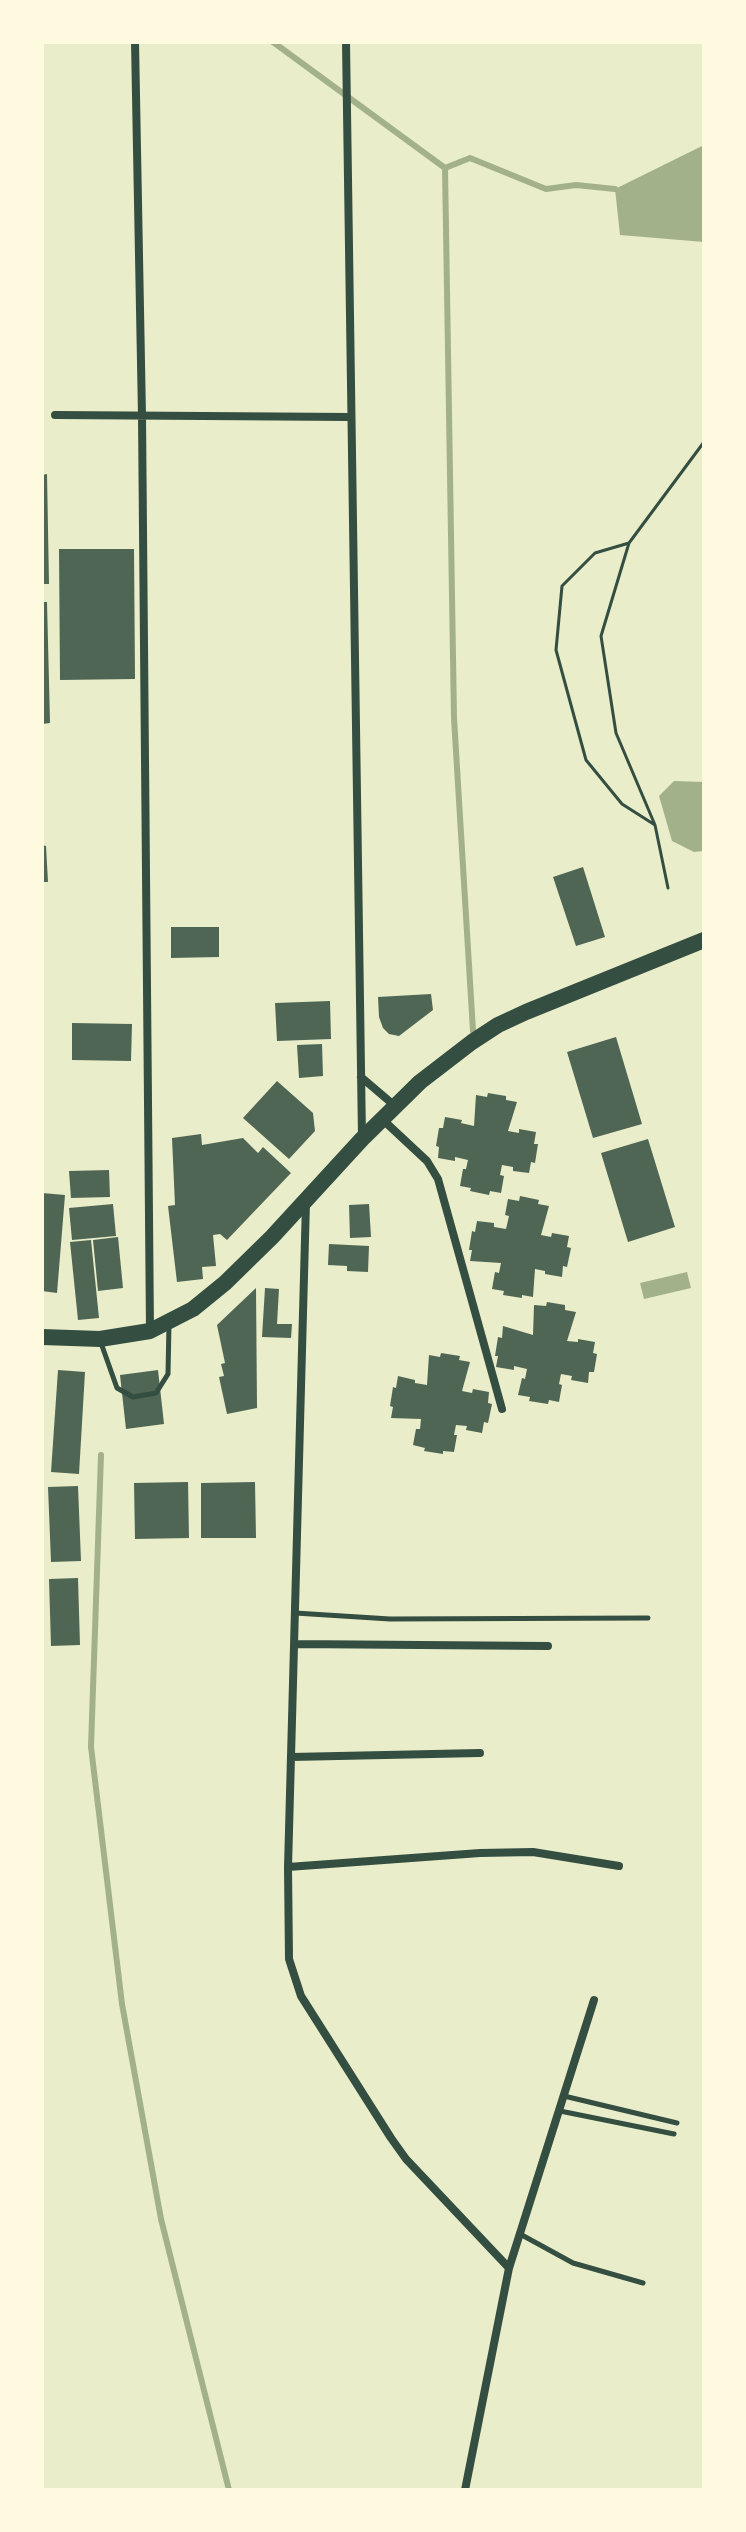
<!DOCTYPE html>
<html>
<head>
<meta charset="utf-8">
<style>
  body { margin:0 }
  #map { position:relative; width:746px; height:2532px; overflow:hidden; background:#e9edc9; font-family:"DM Sans",sans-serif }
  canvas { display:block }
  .frame { position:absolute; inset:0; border:44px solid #fefae0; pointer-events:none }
</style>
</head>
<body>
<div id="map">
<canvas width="746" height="2532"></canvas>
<div class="frame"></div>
</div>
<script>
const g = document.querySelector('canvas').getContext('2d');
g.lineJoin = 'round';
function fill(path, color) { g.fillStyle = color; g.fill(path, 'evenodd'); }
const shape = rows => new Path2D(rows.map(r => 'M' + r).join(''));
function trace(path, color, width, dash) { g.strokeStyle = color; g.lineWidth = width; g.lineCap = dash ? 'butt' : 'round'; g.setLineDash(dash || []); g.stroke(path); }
const water = shape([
  [704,145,704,242,620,235,615,189],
  [674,781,704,782,704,851,694,852,672,841,659,796],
  [687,1272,691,1288,644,1299,640,1283]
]);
const stream = shape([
  [273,42,445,168,470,158,546,189,576,185,615,189],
  [445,168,454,718,473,1031],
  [101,1455,91,1747,122,2004,161,2219,229,2490]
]);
const building = shape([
  [47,474,49,584,42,584,42,475],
  [59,549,134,549,135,679,60,680],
  [42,602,47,602,50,723,42,724],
  [42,845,46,846,48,882,42,882],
  [583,867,605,937,576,946,553,877],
  [171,927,219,927,219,957,171,958],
  [431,994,433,1010,399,1036,389,1034,383,1028,379,1017,378,997],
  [330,1001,331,1039,277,1041,275,1003],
  [72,1023,132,1024,131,1061,72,1060],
  [616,1037,642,1124,593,1138,567,1052],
  [322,1044,323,1076,299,1078,297,1045],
  [277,1081,313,1113,315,1131,289,1159,243,1118],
  [488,1093,506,1096,506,1100,517,1102,508,1131,519,1133,519,1129,536,1132,534,1144,538,1144,535,1163,531,1162,529,1173,513,1171,513,1167,502,1165,500,1175,504,1176,501,1193,490,1191,489,1195,470,1191,471,1188,460,1186,463,1169,466,1169,468,1160,455,1157,455,1161,438,1158,439,1147,436,1146,439,1128,443,1128,445,1117,462,1120,461,1123,474,1126,476,1095,487,1097],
  [201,1134,202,1145,243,1138,258,1153,263,1147,291,1173,227,1240,220,1234,213,1235,216,1266,202,1267,203,1279,177,1282,168,1206,175,1205,172,1138],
  [648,1139,675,1227,628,1242,601,1153],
  [109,1170,110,1197,71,1198,69,1171],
  [42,1193,65,1195,57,1293,42,1291],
  [520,1196,539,1200,538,1204,549,1206,541,1235,551,1237,552,1233,569,1236,567,1247,571,1248,567,1267,563,1266,562,1277,545,1274,545,1271,535,1269,533,1297,522,1295,522,1298,503,1295,504,1291,492,1289,495,1272,499,1273,501,1263,470,1261,472,1250,469,1250,472,1231,475,1232,477,1221,494,1223,494,1227,506,1229,509,1216,505,1215,508,1199,519,1201],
  [113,1204,116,1236,72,1240,69,1208],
  [369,1204,371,1237,350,1238,349,1205],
  [118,1237,123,1288,98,1291,93,1240],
  [91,1240,99,1318,78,1320,70,1242],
  [329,1244,369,1246,368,1272,347,1271,347,1266,328,1265],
  [256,1288,257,1408,227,1414,219,1377,224,1376,221,1364,225,1363,217,1325],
  [265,1288,279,1289,277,1324,292,1324,291,1338,262,1337],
  [547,1302,565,1305,565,1310,576,1312,567,1341,578,1342,578,1339,595,1342,593,1353,597,1354,594,1372,589,1372,588,1383,571,1380,572,1376,561,1374,559,1384,562,1385,559,1402,549,1400,548,1404,529,1401,530,1397,518,1395,522,1378,525,1379,527,1369,514,1366,514,1370,496,1367,498,1356,495,1356,498,1337,502,1338,503,1326,533,1335,534,1305,546,1306],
  [441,1353,460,1356,459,1360,470,1362,462,1391,472,1393,473,1389,489,1392,488,1403,492,1404,488,1423,484,1422,482,1433,466,1430,467,1426,456,1425,454,1435,457,1435,454,1452,443,1451,443,1454,424,1451,425,1448,413,1445,416,1429,420,1429,421,1419,391,1418,393,1407,390,1406,393,1387,396,1388,398,1376,415,1380,415,1383,427,1385,429,1355,440,1357],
  [58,1370,85,1372,79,1474,51,1472],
  [158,1370,164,1424,126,1429,120,1375],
  [188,1482,189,1538,135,1539,134,1483],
  [255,1482,256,1538,201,1538,201,1483],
  [78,1486,81,1561,51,1562,48,1487],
  [78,1578,80,1645,51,1646,49,1579]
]);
const path = shape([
  [629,543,595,553,562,586,556,650,586,760,622,804,655,825],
  [668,888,655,825,616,733,601,636,629,543,704,442]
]);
const service = shape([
  [101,1343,117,1388,133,1397,156,1393,168,1374,169,1324],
  [295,1613,390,1619,648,1618],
  [564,2096,677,2123],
  [560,2111,674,2134],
  [520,2234,573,2263,643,2283]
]);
const minor = shape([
  [135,42,142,416,150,1330],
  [346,42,362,1137],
  [55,415,350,417],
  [361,1077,395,1106],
  [382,1119,427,1161,438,1179,502,1409],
  [306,1202,288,1867,289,1959,301,1996,391,2138,406,2159,509,2268],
  [294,1644,548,1646],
  [291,1757,480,1753],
  [288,1867,480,1853,533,1852,619,1866],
  [465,2490,509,2268,594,2000]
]);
const secondary = shape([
  [42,1337,100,1339,150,1331,193,1309,225,1283,272,1237,362,1139,420,1082,472,1042,498,1025,526,1012,704,940]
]);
fill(water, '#a3b18a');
trace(stream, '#a3b18a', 6);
fill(building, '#4f6655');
trace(path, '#344e41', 3);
trace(service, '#344e41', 5);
trace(minor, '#344e41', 8);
trace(secondary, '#344e41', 16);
</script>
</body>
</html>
